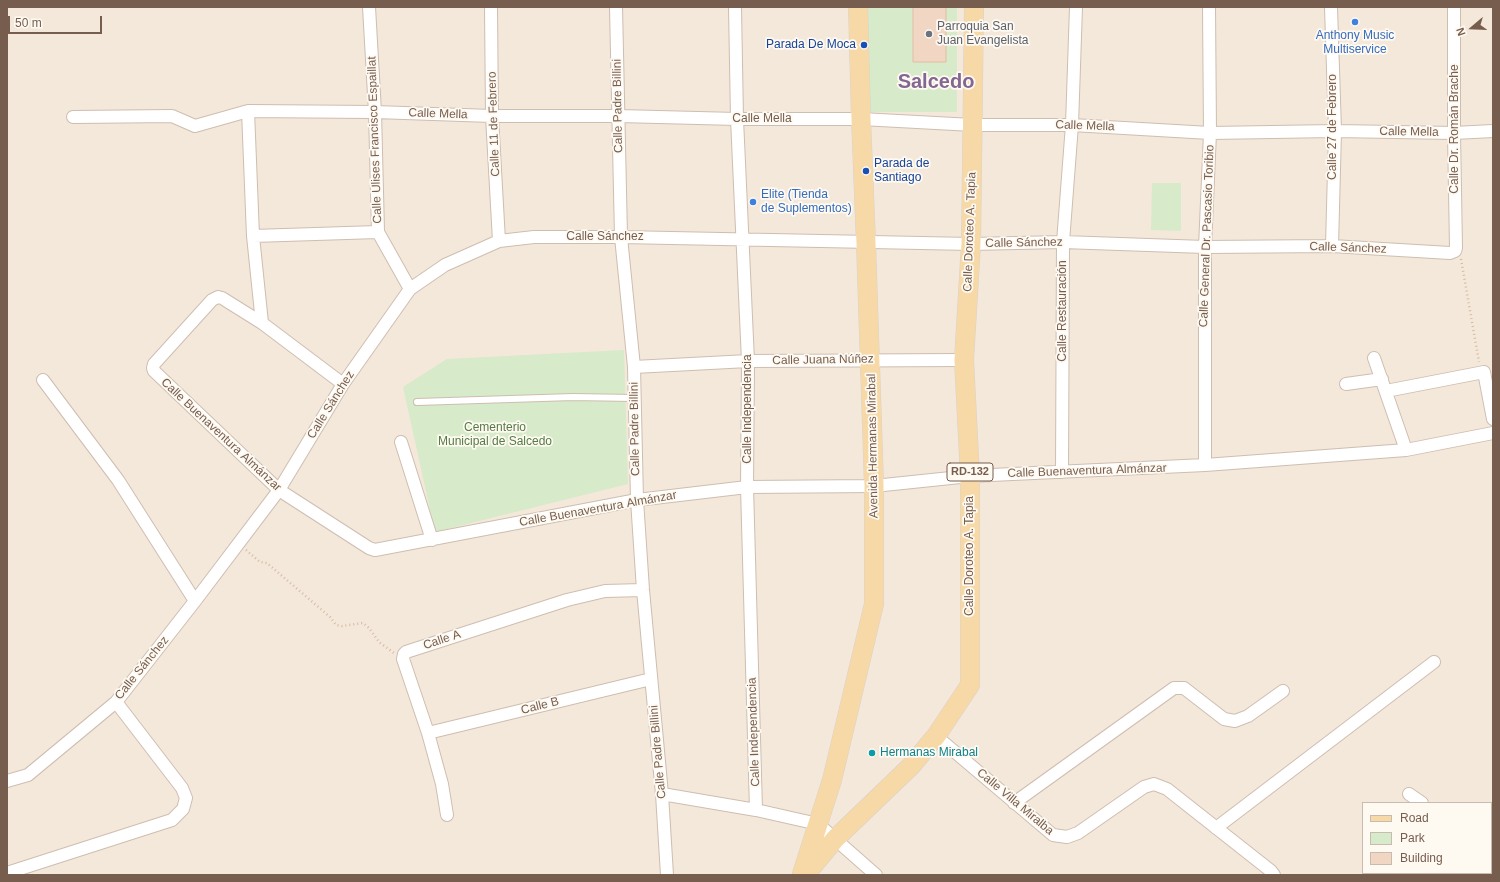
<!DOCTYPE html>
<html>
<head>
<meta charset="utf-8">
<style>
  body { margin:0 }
  #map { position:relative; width:1500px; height:882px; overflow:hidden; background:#fcf6eb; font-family:Arial,sans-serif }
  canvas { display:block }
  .frame { position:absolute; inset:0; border:8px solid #775d4e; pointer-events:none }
  .legend { position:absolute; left:1362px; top:802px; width:130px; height:72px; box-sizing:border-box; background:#fefaf2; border:1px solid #c8bbb0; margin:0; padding:5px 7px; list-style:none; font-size:12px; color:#775d4e }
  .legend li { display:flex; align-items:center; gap:8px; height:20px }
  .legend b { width:20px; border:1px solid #c8bbb0 }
  .north { position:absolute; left:1452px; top:8px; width:40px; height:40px; -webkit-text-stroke:3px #fefaf2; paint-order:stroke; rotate:251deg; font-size:11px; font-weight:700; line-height:16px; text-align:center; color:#775d4e }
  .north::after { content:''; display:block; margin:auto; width:14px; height:18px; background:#775d4e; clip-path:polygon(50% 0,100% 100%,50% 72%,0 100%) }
  .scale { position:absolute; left:8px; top:16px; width:94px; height:18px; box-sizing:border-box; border:2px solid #775d4e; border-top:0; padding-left:5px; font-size:12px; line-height:14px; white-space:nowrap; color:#775d4e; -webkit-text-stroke:3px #fefaf2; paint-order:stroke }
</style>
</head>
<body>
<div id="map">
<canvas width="1500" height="882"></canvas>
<div class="frame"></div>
<ul class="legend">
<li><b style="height:5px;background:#f7d9a7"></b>Road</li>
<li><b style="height:11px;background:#d7eac9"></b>Park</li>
<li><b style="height:11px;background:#f1d6c4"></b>Building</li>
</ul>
<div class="north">N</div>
<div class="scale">50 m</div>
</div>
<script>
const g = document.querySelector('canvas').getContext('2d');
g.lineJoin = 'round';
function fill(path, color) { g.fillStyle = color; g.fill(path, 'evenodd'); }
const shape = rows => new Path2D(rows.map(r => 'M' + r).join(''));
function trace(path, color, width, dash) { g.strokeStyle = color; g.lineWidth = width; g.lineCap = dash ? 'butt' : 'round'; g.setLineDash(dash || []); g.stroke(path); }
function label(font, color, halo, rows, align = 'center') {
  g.font = font + ' Arial,sans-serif'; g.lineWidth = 3.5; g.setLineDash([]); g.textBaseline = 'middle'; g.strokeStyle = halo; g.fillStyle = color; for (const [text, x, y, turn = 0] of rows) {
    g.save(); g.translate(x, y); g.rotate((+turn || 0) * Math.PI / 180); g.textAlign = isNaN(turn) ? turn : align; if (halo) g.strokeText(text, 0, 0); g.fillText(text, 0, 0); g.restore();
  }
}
const residential = shape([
  [7,7,1493,7,1493,875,7,875],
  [1363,803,1491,803,1491,873,1363,873]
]);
const green = shape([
  [865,7,913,7,913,62,946,62,946,7,957,7,957,112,865,112],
  [1152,183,1181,183,1181,231,1151,230],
  [624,350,628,484,435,532,403,387,447,359]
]);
const building = shape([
  [913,7,946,7,946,62,913,62,913,7]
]);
const path = shape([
  [1461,259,1479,362],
  [246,550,260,562,267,563,330,617,336,625,342,626,363,623,369,628,379,642,394,653]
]);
const lane = shape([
  [417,402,573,397,634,398]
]);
const street = shape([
  [369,7,375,112,378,232,410,289],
  [491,7,492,116,499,241],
  [616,7,621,237,634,367,637,500,643,590,662,794,667,875],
  [735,7,737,119,748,361,747,487,756,810],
  [1331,7,1335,131,1332,246],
  [248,111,253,236,262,323,343,384],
  [73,117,172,116,195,126,248,111,375,112,492,116,619,116,737,119,861,119,973,125,1072,125,1210,133,1335,131,1454,133,1493,131],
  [253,236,378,232],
  [262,323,222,298,218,297,212,300,154,364,153,368,154,371,279,490,369,548,375,550,637,500,747,487,874,486,970,476,1205,465,1406,450,1493,433],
  [1374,358,1406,450],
  [634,367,748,361,964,360],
  [43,380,118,480,195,601],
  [1346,384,1382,379],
  [1386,391,1484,372,1493,419],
  [401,442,432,540],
  [1205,465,1205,247,1210,133,1209,7],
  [1062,472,1063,242,1072,125,1076,7],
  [428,733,651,679],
  [936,736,1053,835,1067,837,1078,833,1144,787,1154,784,1167,789,1271,871,1274,875],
  [7,781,28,775,116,702,195,601,279,490,343,384,410,289,445,265,499,241,534,237,621,237,971,244,1063,242,1205,247,1332,246,1450,253,1455,251,1456,248,1454,133,1454,7],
  [662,794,756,810,818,824,876,875],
  [1409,794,1422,803],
  [1014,803,1174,688,1184,688,1224,719,1235,721,1248,716,1283,691],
  [447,815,442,784,428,733,403,659,404,654,406,652,567,600,605,591,643,590],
  [1216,828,1434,662],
  [1491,848,1493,849],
  [1491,870,1493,868],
  [7,873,172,820,183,809,186,798,182,788,116,702],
  [1373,875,1375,873]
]);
const primary = shape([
  [802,874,832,780,874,604,874,486,866,243,861,119,858,7],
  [805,875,835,839,911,766,936,736,970,685,970,476,964,360,971,244,974,7]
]);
const markers = [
  [1355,22,4,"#3f7fe0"],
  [929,34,4,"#6b7280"],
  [864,45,4,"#1a4fb4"],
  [866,171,4,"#1a4fb4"],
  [753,202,4,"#3f7fe0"],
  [872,753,4,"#0f9aa8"]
];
const shields = [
  [970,472,46]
];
const shieldNames = [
  ["RD-132",970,472]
];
const worshipNames = [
  ["Parroquia San",937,27],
  ["Juan Evangelista",937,41]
];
const shopNames = [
  ["Anthony Music",1355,36],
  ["Multiservice",1355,50],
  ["Elite (Tienda",761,195,"left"],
  ["de Suplementos)",761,209,"left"]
];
const transitNames = [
  ["Parada De Moca",856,45],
  ["Parada de",874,164,"left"],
  ["Santiago",874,178,"left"]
];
const streetNames = [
  ["Calle Padre Billini",618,106,-91],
  ["Calle Mella",438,114,2],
  ["Calle Mella",762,119],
  ["Calle 11 de Febrero",494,124,-92],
  ["Calle Mella",1085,126,2],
  ["Calle 27 de Febrero",1333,127,-90],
  ["Calle Dr. Román Brache",1455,129,-90],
  ["Calle Mella",1409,132,1],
  ["Calle Ulises Francisco Espaillat",375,140,-92],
  ["Calle Doroteo A. Tapia",970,232,-88],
  ["Calle General Dr. Pascasio Toribio",1207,236,-88],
  ["Calle Sánchez",605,237],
  ["Calle Sánchez",1024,243,-1],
  ["Calle Sánchez",1348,248,2],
  ["Calle Restauración",1063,311,-90],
  ["Calle Juana Núñez",823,360,-1],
  ["Calle Sánchez",331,405,-58],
  ["Calle Independencia",748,409,-90],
  ["Calle Padre Billini",635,429,-91],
  ["Calle Buenaventura Almánzar",221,435,43],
  ["Avenida Hermanas Mirabal",873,446,-91],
  ["Calle Buenaventura Almánzar",1087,471,-2],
  ["Calle Buenaventura Almánzar",598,509,-10],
  ["Calle Doroteo A. Tapia",970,556,-90],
  ["Calle A",442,640,-18],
  ["Calle Sánchez",142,668,-51],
  ["Calle B",540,706,-14],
  ["Calle Independencia",754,732,-92],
  ["Calle Padre Billini",658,752,-95],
  ["Calle Villa Miralba",1015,802,40]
];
const parkNames = [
  ["Cementerio",495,428],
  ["Municipal de Salcedo",495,442]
];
const cultureNames = [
  ["Hermanas Mirabal",880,753]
];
const townNames = [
  ["Salcedo",936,82]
];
fill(residential, '#f4e8da');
fill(green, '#d7eac9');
fill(building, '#f1d6c4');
trace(building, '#e3bca5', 1);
trace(lane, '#cebeb0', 8);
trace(street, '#cebeb0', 14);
trace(primary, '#d9d2cd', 20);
trace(path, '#d6b9a6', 2.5, [1, 3]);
trace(lane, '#fff', 6);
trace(street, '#fff', 12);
trace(primary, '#f7d9a7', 19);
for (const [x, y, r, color] of markers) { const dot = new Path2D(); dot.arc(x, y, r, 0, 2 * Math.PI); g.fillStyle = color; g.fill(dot); trace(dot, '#fefaf2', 1.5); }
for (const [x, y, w] of shields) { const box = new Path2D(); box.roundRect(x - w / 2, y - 9, w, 18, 3); g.fillStyle = '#fefaf2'; g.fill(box); trace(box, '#775d4e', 1); }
label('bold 11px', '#775d4e', null, shieldNames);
label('12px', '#5b616d', '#fefaf2', worshipNames, 'left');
label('12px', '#366cbe', '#fefaf2', shopNames);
label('12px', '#164399', '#fefaf2', transitNames, 'right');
label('12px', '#775d4e', '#fefaf2', streetNames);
label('12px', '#567c46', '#fefaf2', parkNames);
label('12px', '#0d838f', '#fefaf2', cultureNames, 'left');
label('bold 20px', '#846692', '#fefaf2', townNames);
</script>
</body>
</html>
